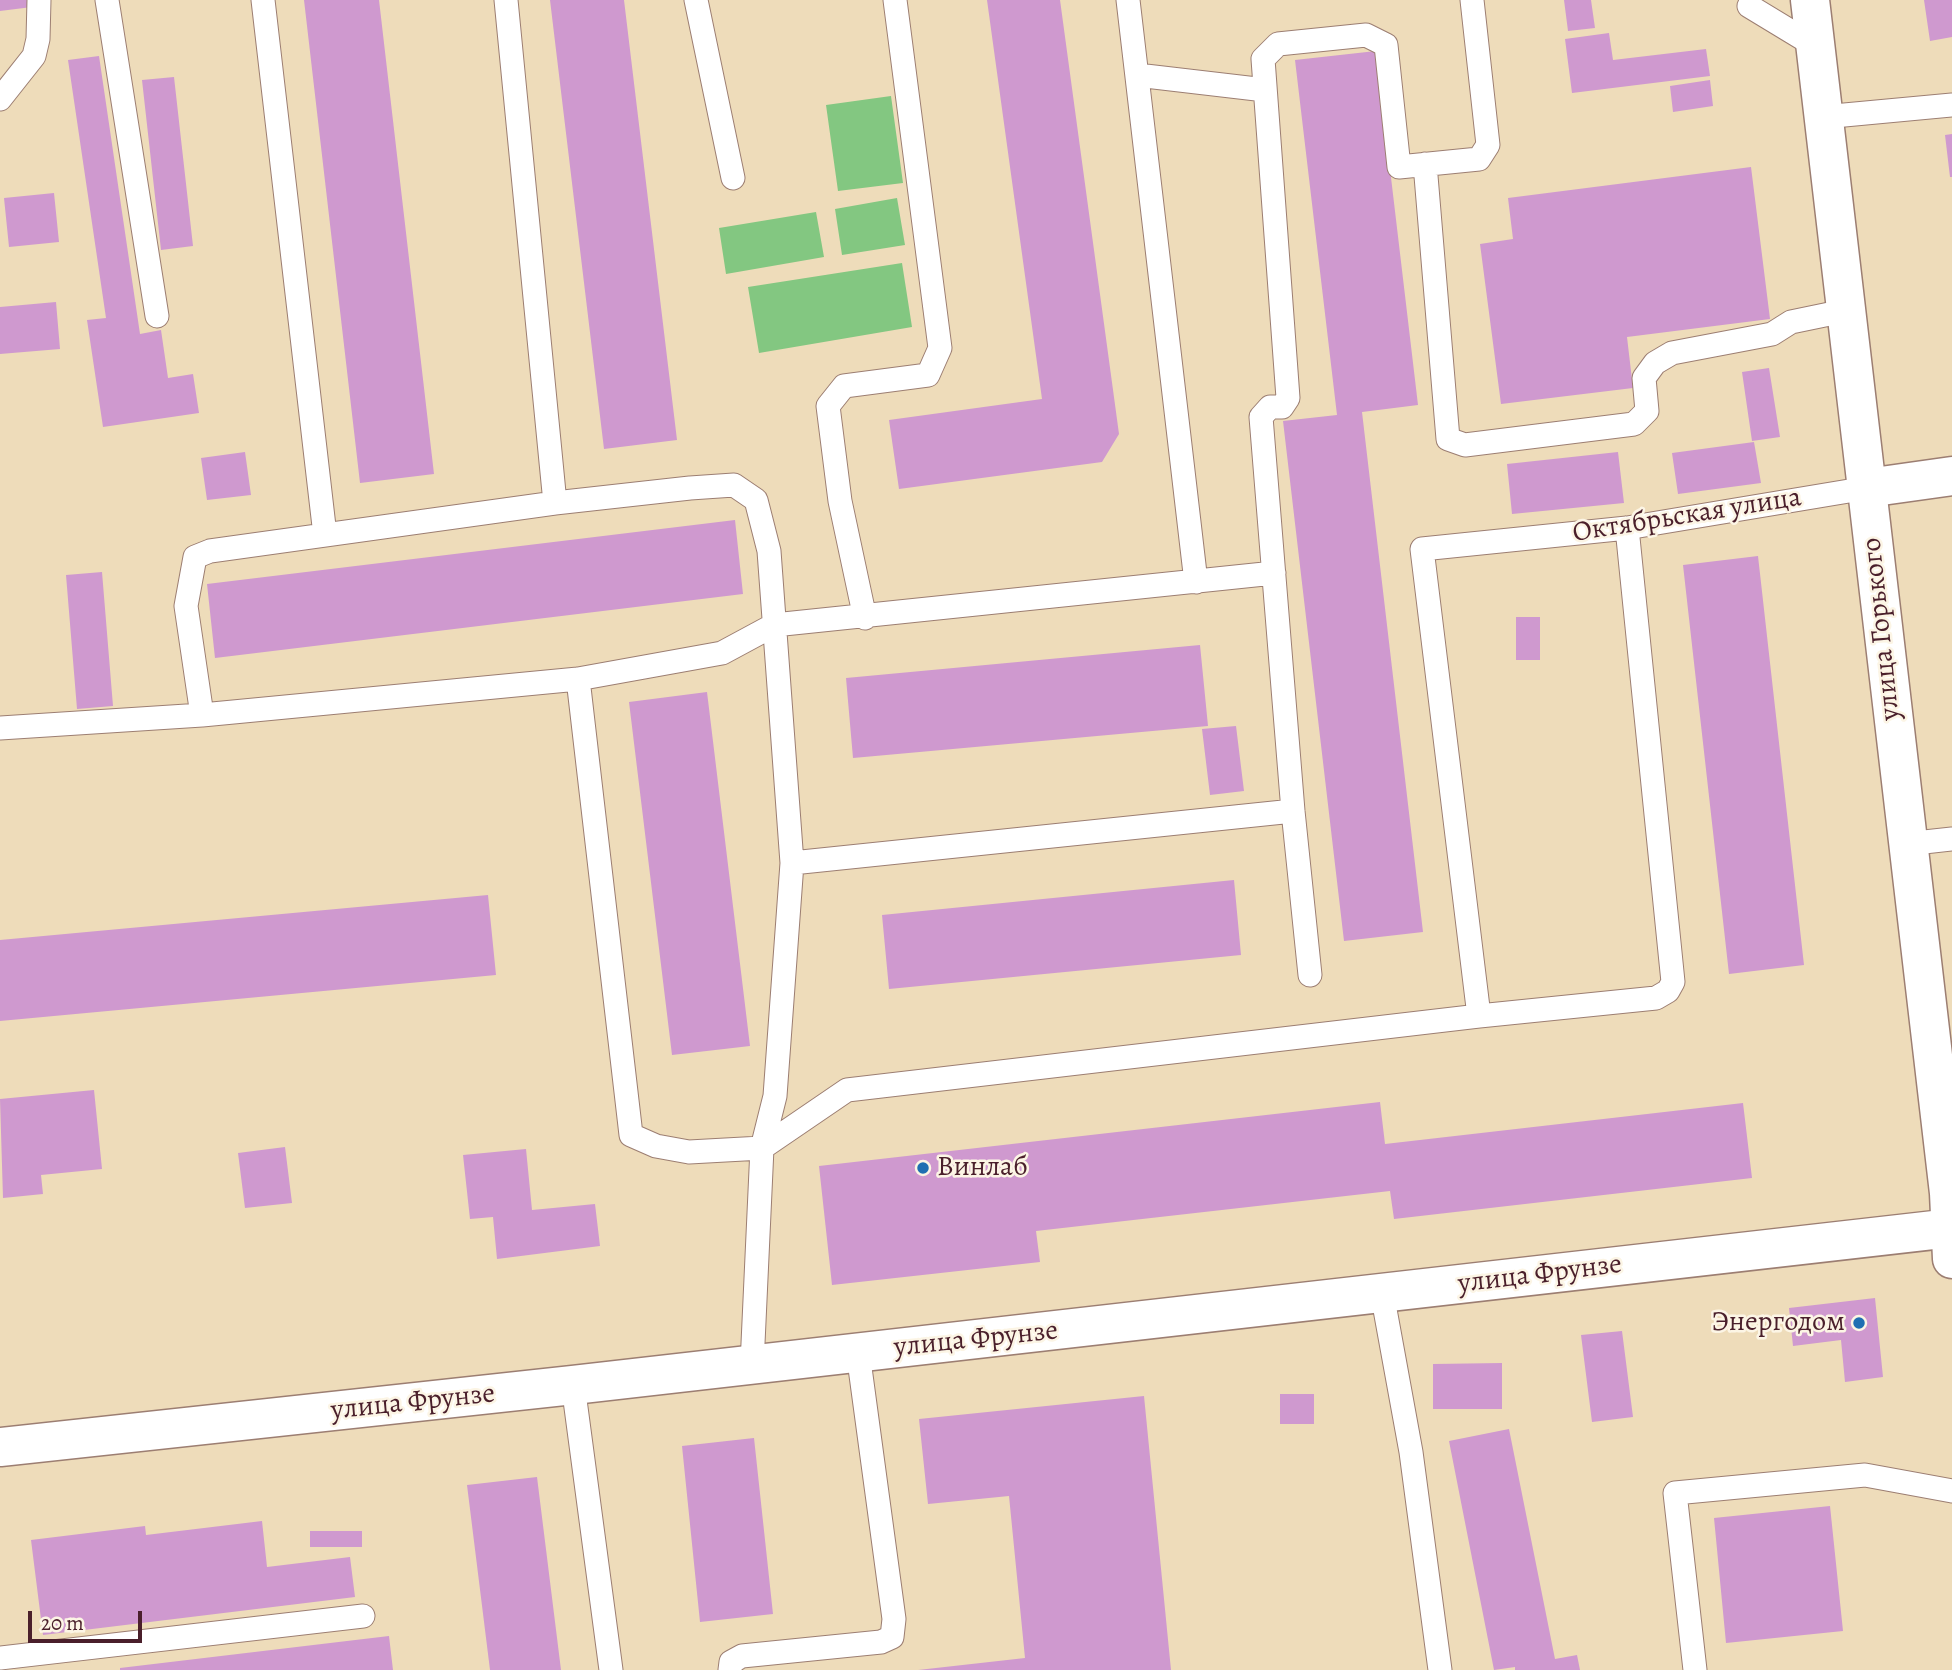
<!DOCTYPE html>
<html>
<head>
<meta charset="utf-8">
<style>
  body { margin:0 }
  #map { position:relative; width:1952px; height:1670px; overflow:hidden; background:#eedcba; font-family:Alegreya,serif }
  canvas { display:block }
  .scale { position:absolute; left:28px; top:1611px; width:114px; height:32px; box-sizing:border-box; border:4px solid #4a1f2b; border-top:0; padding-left:9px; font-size:21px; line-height:24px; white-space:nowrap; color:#4a1f2b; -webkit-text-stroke:5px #fcf5e5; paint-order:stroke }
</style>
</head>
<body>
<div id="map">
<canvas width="1952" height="1670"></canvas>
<div class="scale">20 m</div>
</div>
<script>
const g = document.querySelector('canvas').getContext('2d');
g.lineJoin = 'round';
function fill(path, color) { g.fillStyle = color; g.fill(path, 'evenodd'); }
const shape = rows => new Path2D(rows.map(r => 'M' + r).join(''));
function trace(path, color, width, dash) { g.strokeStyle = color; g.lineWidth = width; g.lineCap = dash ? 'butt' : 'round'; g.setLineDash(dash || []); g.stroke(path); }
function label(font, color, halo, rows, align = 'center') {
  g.font = font + ' Alegreya,serif'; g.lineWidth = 5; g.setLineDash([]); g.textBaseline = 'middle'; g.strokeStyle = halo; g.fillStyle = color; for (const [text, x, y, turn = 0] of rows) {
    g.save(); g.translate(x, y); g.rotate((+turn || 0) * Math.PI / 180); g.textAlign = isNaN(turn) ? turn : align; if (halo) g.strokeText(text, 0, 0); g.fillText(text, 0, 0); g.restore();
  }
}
const green = shape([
  [891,96,903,183,838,191,826,105],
  [897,198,905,245,842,255,835,209],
  [816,212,824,257,726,274,719,228],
  [902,263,912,327,759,353,748,287]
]);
const building = shape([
  [0,0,31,0,32,7,0,11],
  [304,0,379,0,434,474,360,483],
  [550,0,624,0,677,440,604,449],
  [987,0,1060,0,1119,434,1102,462,899,489,889,420,1042,399],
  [1564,0,1591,0,1595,28,1568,31],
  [1924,0,1952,0,1952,37,1930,41],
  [1609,33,1613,60,1706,49,1710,76,1572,93,1565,39],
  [1376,51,1418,405,1362,412,1423,932,1344,941,1283,421,1337,415,1295,60],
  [99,56,140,334,161,330,168,378,193,374,199,413,103,427,87,320,106,318,68,60],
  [174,77,193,246,161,250,142,80],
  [1710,80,1713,106,1673,112,1670,86],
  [1952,134,1952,177,1950,177,1945,135],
  [1751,167,1770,319,1627,337,1633,388,1501,404,1480,244,1513,239,1508,198],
  [54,193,59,242,9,247,4,198],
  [56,302,60,349,0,354,0,307],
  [1769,368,1780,437,1752,441,1742,372],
  [1754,442,1761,483,1678,494,1672,453],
  [245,452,251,495,207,500,201,458],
  [1618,452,1624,503,1512,514,1507,464],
  [735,520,743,594,215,658,207,584],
  [1758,556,1804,965,1729,974,1683,565],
  [102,572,113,706,77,709,66,575],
  [1516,617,1540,617,1540,660,1516,660],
  [1200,645,1208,726,853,758,846,678],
  [707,692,750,1046,672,1055,629,702],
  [1236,726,1244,791,1210,795,1202,729],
  [1234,880,1241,955,889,989,882,915],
  [488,895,496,975,0,1021,0,940],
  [94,1090,102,1169,41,1175,43,1194,3,1198,0,1099],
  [1380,1102,1385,1144,1743,1103,1752,1178,1394,1219,1390,1191,1036,1231,1040,1262,832,1285,819,1166],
  [285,1147,292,1203,245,1208,238,1153],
  [526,1149,532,1210,595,1204,600,1246,497,1259,493,1217,470,1219,463,1155],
  [1875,1298,1883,1377,1845,1382,1841,1340,1793,1346,1789,1308],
  [1622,1331,1633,1417,1592,1422,1581,1335],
  [1502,1363,1502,1409,1433,1409,1433,1364],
  [1280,1394,1314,1394,1314,1424,1280,1424],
  [1144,1396,1171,1670,918,1670,1025,1658,1009,1496,928,1504,919,1419],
  [1509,1429,1555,1659,1577,1655,1580,1670,1515,1670,1515,1667,1494,1670,1449,1441],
  [754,1438,773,1614,700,1622,682,1446],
  [537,1477,561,1670,490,1670,467,1485],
  [1830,1506,1843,1631,1726,1643,1714,1518],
  [262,1521,267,1567,350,1557,355,1597,43,1635,31,1540,145,1526,146,1535],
  [310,1531,362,1531,362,1547,310,1547],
  [389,1636,393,1670,120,1670,120,1668]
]);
const service = shape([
  [107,0,157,316],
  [263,0,325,535],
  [506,0,555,503],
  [696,0,733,178],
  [1128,0,1196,582],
  [1749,6,1815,46],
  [1137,75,1265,90],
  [0,99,34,56,38,39,39,0],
  [1823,117,1952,105],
  [1425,164,1448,439,1465,445,1634,424,1647,411,1644,378,1655,363,1672,353,1772,334,1791,322,1844,311],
  [865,618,840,501,828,406,844,386,928,375,940,348,895,0],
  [578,679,631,1135,656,1146,689,1152,762,1148,847,1090,1479,1016,1656,998,1668,991,1673,982,1627,528],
  [202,715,186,606,195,557,210,551,555,503,690,488,734,485,756,500,769,551,792,863,775,1096,762,1148,752,1365],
  [0,728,202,715,578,679,722,653,774,625,1274,573],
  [1906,844,1952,839],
  [792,863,1293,811],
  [1310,975,1293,811,1261,417,1270,407,1282,407,1288,398,1263,59,1278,44,1366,35,1386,45,1399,167,1479,159,1488,145,1472,0],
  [1479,1016,1422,549,1627,528,1867,488],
  [1382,1293,1411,1452,1440,1670],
  [573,1385,611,1670],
  [0,1658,363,1616],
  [730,1670,731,1662,742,1656,881,1642,892,1637,894,1619,858,1353],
  [1695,1670,1675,1493,1865,1475,1952,1491]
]);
const minor = shape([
  [1867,488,1952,476],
  [0,1447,573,1385,1952,1228]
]);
const secondary = shape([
  [1810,0,1949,1193,1952,1259]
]);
const markers = [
  [923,1168,7,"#1f6fb2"],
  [1859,1323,7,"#1f6fb2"]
];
const streetNames = [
  ["Октябрьская улица",1687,516,-9],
  ["улица Горького",1882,629,-96],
  ["улица Фрунзе",1540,1275,-7],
  ["улица Фрунзе",976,1340,-6],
  ["улица Фрунзе",413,1403,-6]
];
const poiNames = [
  ["Винлаб",937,1168],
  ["Энергодом",1845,1323,"right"]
];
fill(green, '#83c781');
fill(building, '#cf99cf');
trace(service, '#9c7e72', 25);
trace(minor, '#9c7e72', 41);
trace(secondary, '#9c7e72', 41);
trace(service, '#fff', 23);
trace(minor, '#fff', 38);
trace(secondary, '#fff', 38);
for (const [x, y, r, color] of markers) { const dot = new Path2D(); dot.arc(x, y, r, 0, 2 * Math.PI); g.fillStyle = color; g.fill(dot); trace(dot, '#fcf5e5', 2.5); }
label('28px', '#4a1f2b', '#fcf5e5', streetNames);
label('28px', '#4a1f2b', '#fcf5e5', poiNames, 'left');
</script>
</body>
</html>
